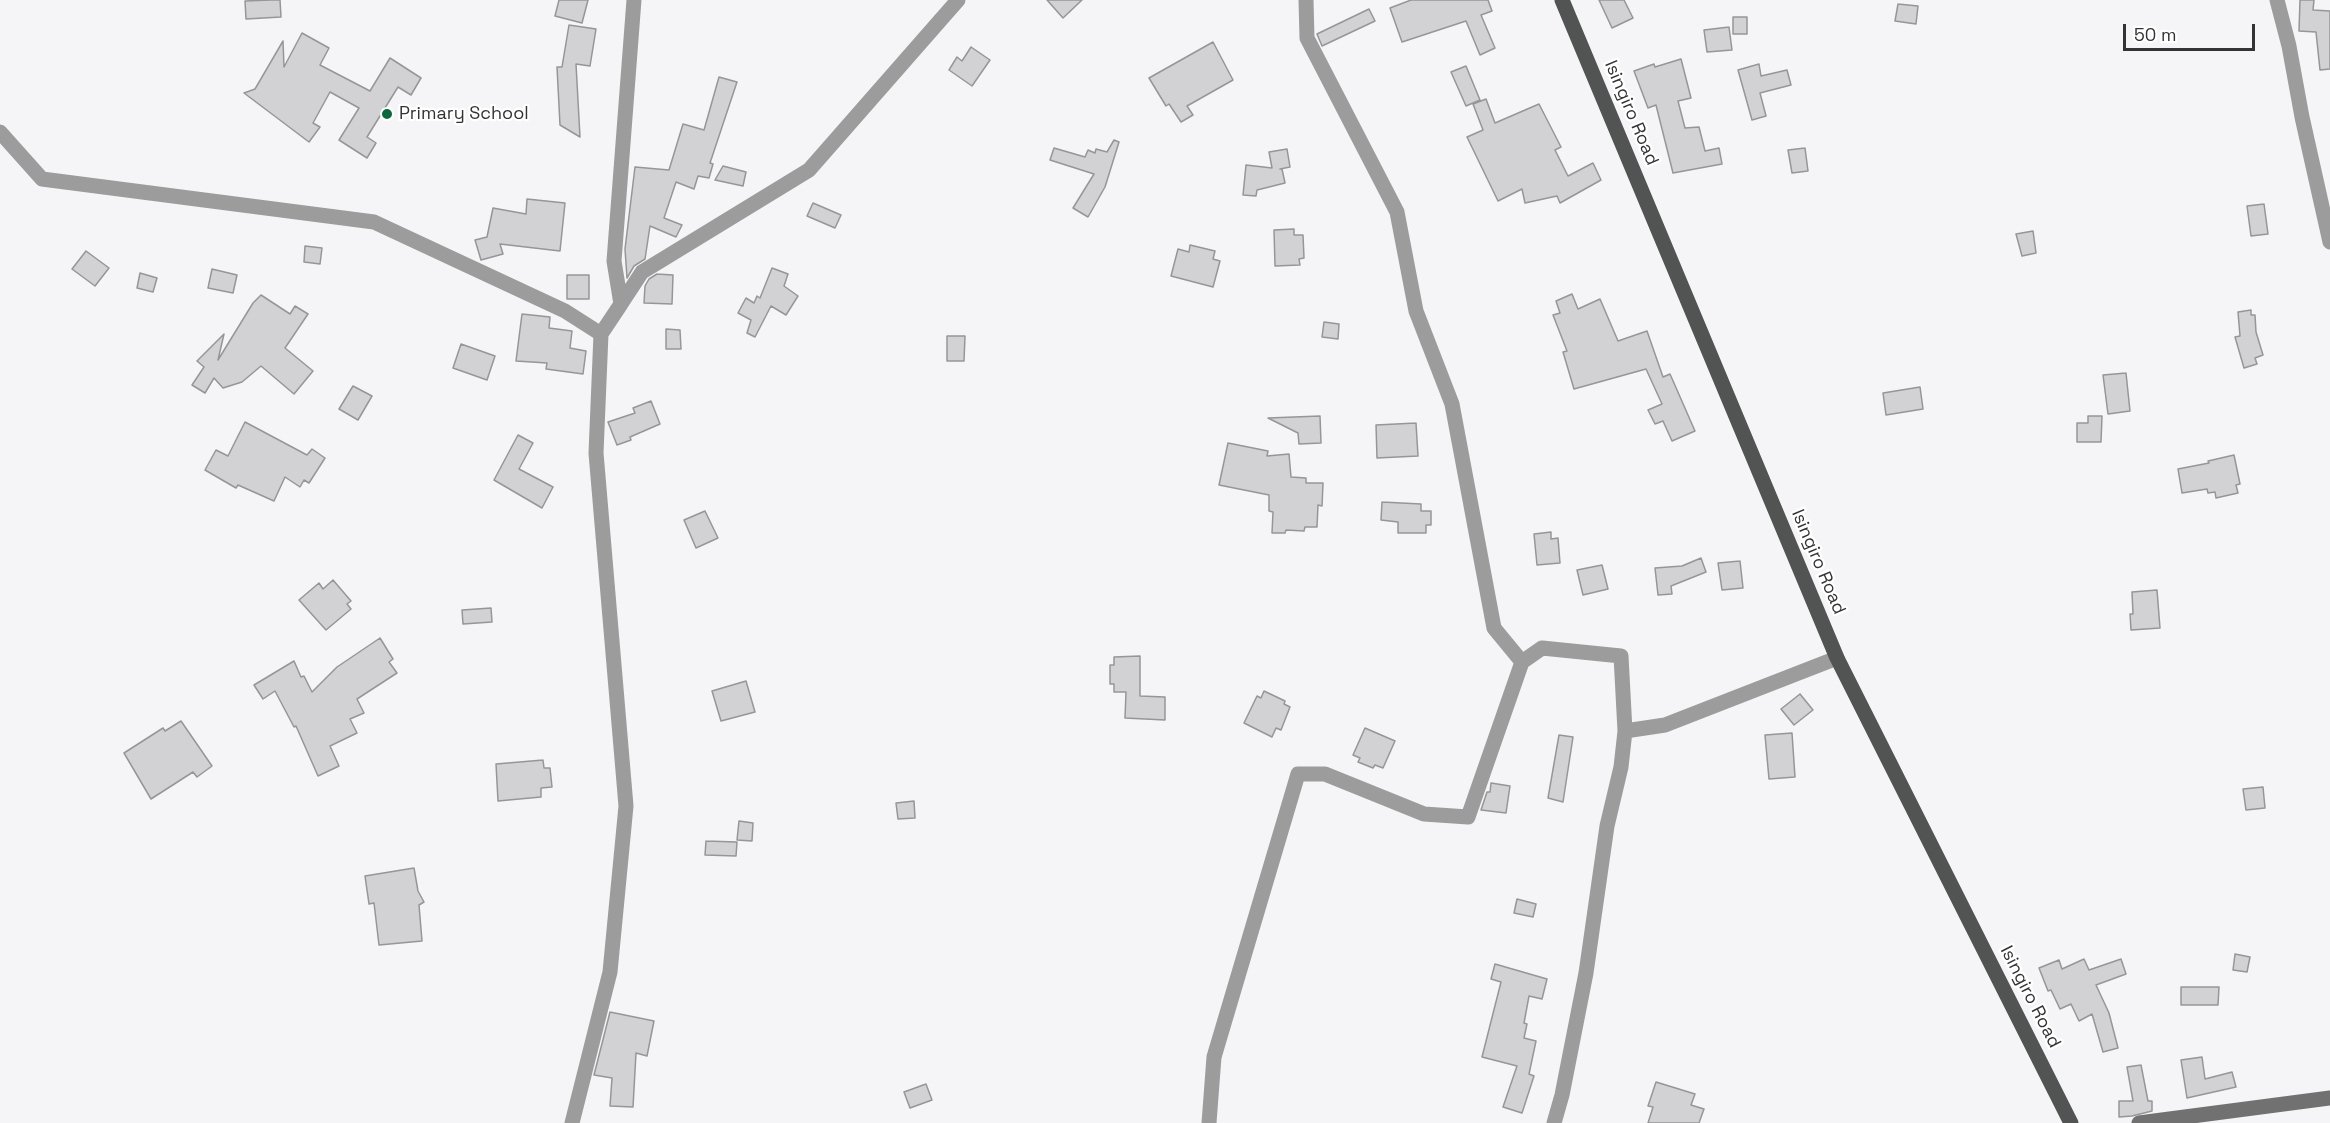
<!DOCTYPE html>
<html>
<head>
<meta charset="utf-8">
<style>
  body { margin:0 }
  #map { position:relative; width:2330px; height:1123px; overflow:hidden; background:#f5f5f8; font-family:"Space Grotesk",sans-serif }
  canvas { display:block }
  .scale { position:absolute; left:2123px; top:24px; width:132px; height:27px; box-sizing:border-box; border:3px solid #333334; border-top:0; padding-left:8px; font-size:18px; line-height:21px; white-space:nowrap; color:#333334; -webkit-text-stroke:4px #fff; paint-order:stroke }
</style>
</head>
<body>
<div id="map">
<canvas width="2330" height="1123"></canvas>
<div class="scale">50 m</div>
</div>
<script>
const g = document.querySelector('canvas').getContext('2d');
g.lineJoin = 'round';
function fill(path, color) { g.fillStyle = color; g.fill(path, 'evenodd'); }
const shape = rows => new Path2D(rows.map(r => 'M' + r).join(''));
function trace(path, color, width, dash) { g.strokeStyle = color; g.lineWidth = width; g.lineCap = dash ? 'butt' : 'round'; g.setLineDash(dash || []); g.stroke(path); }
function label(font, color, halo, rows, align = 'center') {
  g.font = font + ' "Space Grotesk",sans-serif'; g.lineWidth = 4.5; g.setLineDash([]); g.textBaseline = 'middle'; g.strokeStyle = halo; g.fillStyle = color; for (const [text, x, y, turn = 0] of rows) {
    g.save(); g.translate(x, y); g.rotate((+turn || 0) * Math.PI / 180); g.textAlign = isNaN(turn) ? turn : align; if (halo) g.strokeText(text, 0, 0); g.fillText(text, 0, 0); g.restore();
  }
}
const building = shape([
  [271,0,280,0,281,17,246,19,245,1,271,0],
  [559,0,588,0,582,23,555,16,559,0],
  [1047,0,1082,0,1063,18,1047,0],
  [1411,0,1488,0,1492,11,1481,15,1495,48,1480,55,1466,21,1402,42,1390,8,1411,0],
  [1599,0,1624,0,1633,18,1612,28,1599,0],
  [2300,0,2314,0,2313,10,2330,11,2330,69,2320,70,2316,32,2299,31,2300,0],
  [1898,4,1918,6,1916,24,1895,21,1898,4],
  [1369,9,1375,21,1322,46,1317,34,1369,9],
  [1733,17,1747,17,1747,34,1733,34,1733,17],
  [569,25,596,29,590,66,576,64,580,137,560,125,557,67,562,67,569,25],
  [1729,27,1732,50,1707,52,1704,30,1729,27],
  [302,33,329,48,320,65,370,91,390,58,421,78,411,95,398,87,367,137,376,143,367,158,339,140,359,108,330,92,313,123,320,127,309,142,244,93,255,89,283,41,284,67,302,33],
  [1213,42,1233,80,1187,106,1193,115,1181,122,1169,104,1166,106,1149,78,1213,42],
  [971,47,990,60,972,86,949,70,957,57,962,61,971,47],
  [1681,59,1691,98,1678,101,1685,128,1699,127,1705,151,1719,148,1722,164,1673,173,1656,105,1648,108,1634,71,1654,64,1655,67,1681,59],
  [1759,64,1761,76,1787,70,1791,85,1760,93,1766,116,1752,120,1738,70,1759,64],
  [1466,66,1480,100,1466,106,1451,72,1466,66],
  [719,77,737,82,710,163,713,164,709,178,698,176,694,189,676,182,664,218,682,225,676,237,650,226,645,259,634,266,627,278,625,249,635,167,669,170,683,124,704,130,719,77],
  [1486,99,1495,123,1539,104,1561,147,1555,150,1568,176,1593,163,1601,180,1560,203,1557,196,1525,203,1522,189,1498,201,1467,137,1483,130,1473,104,1486,99],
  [1114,140,1119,142,1105,187,1088,217,1073,208,1094,174,1050,160,1054,148,1085,157,1088,150,1095,153,1096,149,1107,152,1114,140],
  [1805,148,1808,171,1792,173,1788,150,1805,148],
  [1287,149,1290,167,1280,169,1282,169,1285,183,1257,190,1256,196,1243,195,1246,165,1272,168,1269,152,1287,149],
  [723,166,746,172,743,186,715,180,723,166],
  [527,199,565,203,560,251,500,244,503,254,481,260,475,240,487,237,493,208,526,214,527,199],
  [813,203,841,215,835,228,807,216,813,203],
  [2264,204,2268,234,2251,236,2247,206,2264,204],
  [1294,229,1294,235,1303,235,1304,258,1299,259,1300,265,1275,266,1274,230,1294,229],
  [2033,231,2036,253,2022,256,2016,234,2033,231],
  [1190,245,1215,251,1213,259,1220,261,1213,287,1171,276,1178,249,1189,252,1190,245],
  [305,246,322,248,320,264,304,262,305,246],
  [86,251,109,268,95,286,72,269,86,251],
  [772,268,788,274,784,286,798,296,786,315,771,306,755,337,747,333,751,320,738,313,746,298,754,303,757,296,760,298,772,268],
  [212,269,237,275,233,293,208,288,212,269],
  [140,273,157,278,153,292,137,288,140,273],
  [657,274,673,275,672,304,644,303,645,286,649,279,657,274],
  [567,275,589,275,589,299,567,299,567,275],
  [1572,294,1578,309,1600,299,1618,341,1647,331,1663,377,1670,374,1695,431,1672,441,1663,421,1655,424,1648,410,1662,404,1646,369,1574,389,1563,352,1567,351,1553,315,1560,313,1556,301,1572,294],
  [261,295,290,314,295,306,308,314,285,348,313,371,294,394,261,366,242,382,223,388,214,378,205,393,192,385,204,367,197,361,224,334,218,360,253,303,261,295],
  [2251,310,2251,315,2255,315,2256,332,2263,355,2255,358,2257,364,2244,368,2235,337,2240,336,2238,312,2251,310],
  [522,314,550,317,549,328,572,331,570,348,586,351,583,374,546,369,547,363,516,361,522,314],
  [1324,322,1339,324,1338,339,1322,337,1324,322],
  [666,329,680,330,681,349,666,349,666,329],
  [947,336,965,336,964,361,947,361,947,336],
  [461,344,495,356,487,380,453,368,461,344],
  [2126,373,2130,411,2108,414,2103,375,2126,373],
  [353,386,372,396,358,420,339,409,353,386],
  [1920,387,1923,409,1886,415,1883,393,1920,387],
  [651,401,660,424,630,437,631,440,617,445,608,422,635,413,633,408,651,401],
  [1320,416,1321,443,1299,444,1298,433,1268,418,1320,416],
  [2088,416,2102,416,2101,442,2077,442,2077,423,2088,423,2088,416],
  [245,422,307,455,312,449,325,458,309,483,304,480,300,487,285,477,274,501,238,485,236,488,205,470,216,450,228,456,245,422],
  [1416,423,1418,456,1377,458,1376,425,1416,423],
  [518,435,533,443,519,469,553,487,542,508,494,480,518,435],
  [1228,443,1268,451,1267,456,1289,454,1291,477,1306,478,1306,483,1323,483,1322,506,1318,505,1317,527,1305,527,1304,531,1286,530,1285,533,1272,533,1273,512,1269,511,1269,495,1219,485,1228,443],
  [2234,455,2240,484,2236,485,2238,493,2216,498,2215,492,2208,493,2207,489,2182,493,2178,469,2209,463,2208,461,2234,455],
  [1382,502,1421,504,1421,511,1431,511,1431,525,1426,525,1426,533,1398,533,1398,522,1381,520,1382,502],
  [705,511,718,538,696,548,684,520,705,511],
  [1551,532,1551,539,1558,538,1560,563,1537,565,1534,534,1551,532],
  [1701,558,1706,572,1671,586,1672,594,1658,595,1655,568,1682,566,1701,558],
  [1740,561,1743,588,1722,590,1718,563,1740,561],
  [1602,565,1608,589,1583,595,1577,570,1602,565],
  [333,580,351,601,347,604,351,609,326,630,299,600,319,583,323,589,333,580],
  [2157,590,2160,628,2131,630,2130,614,2133,614,2132,592,2157,590],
  [491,608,492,622,463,624,462,610,491,608],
  [380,638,393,659,389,662,397,673,357,699,364,713,350,719,357,733,330,746,339,766,318,776,296,726,294,727,275,691,263,699,254,685,294,661,301,677,304,676,312,692,337,667,380,638],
  [1140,656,1140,696,1165,697,1165,720,1125,718,1126,692,1114,692,1114,684,1110,684,1110,665,1114,665,1114,657,1140,656],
  [746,681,755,712,721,721,712,691,746,681],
  [1264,691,1285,701,1284,704,1290,707,1281,730,1276,728,1272,737,1244,723,1257,696,1261,698,1264,691],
  [1800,694,1813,710,1794,725,1781,709,1800,694],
  [181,721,212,766,197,777,193,772,151,799,124,753,163,728,165,731,181,721],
  [1365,728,1395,741,1383,768,1375,765,1373,768,1358,762,1360,758,1353,755,1365,728],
  [1792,733,1795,777,1769,779,1765,735,1792,733],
  [1559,735,1573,737,1563,802,1548,798,1559,735],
  [543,760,544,768,550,768,552,787,541,788,541,797,498,801,496,764,543,760],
  [1491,783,1510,786,1506,813,1481,810,1487,792,1490,792,1491,783],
  [2263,787,2265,808,2246,810,2243,789,2263,787],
  [914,801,915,818,898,819,896,803,914,801],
  [739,821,753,823,752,841,737,840,739,821],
  [706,841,737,842,736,856,705,855,706,841],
  [414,868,418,891,424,902,419,905,422,941,379,945,374,903,369,904,365,876,414,868],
  [1517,899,1536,904,1533,917,1514,913,1517,899],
  [2235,954,2250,957,2247,972,2233,970,2235,954],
  [2084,959,2089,970,2121,959,2126,974,2096,985,2109,1013,2118,1048,2103,1052,2092,1014,2079,1021,2071,1004,2060,1009,2051,990,2048,991,2039,968,2059,960,2062,969,2084,959],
  [1495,964,1547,979,1542,999,1529,996,1524,1023,1527,1024,1524,1038,1536,1041,1529,1074,1534,1076,1522,1113,1503,1107,1517,1066,1482,1057,1501,982,1491,979,1495,964],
  [2181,987,2219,987,2218,1005,2181,1005,2181,987],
  [610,1012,654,1021,647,1056,636,1053,633,1107,610,1106,612,1078,594,1075,610,1012],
  [2202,1057,2205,1079,2232,1072,2236,1087,2187,1098,2181,1060,2202,1057],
  [2141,1065,2148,1101,2152,1101,2152,1111,2132,1116,2119,1117,2119,1101,2133,1101,2127,1067,2141,1065],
  [1656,1082,1695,1094,1691,1105,1704,1109,1699,1123,1648,1123,1653,1107,1648,1106,1656,1082],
  [926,1084,932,1100,910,1108,904,1092,926,1084]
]);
const street = shape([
  [1306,0,1307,38,1397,212,1416,311,1452,404,1494,628,1522,662],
  [2277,0,2289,46,2302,117,2330,242],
  [0,132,42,179,374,222,565,311,601,334],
  [621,304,642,272,809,170,958,0],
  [572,1123,610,972,626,806,596,453,601,334,621,304,614,261,634,0],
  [1209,1123,1214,1057,1298,774,1325,774,1424,814,1468,817,1522,662,1542,648,1621,656,1625,731],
  [1554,1123,1562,1095,1586,973,1607,826,1621,767,1625,731,1665,725,1837,658]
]);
const secondary = shape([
  [2139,1123,2330,1098]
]);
const primary = shape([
  [1562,0,1837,658,2071,1123]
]);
const markers = [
  [387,114,6,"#09683c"]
];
const streetNames = [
  ["Isingiro Road",1631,113,67],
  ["Isingiro Road",1818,562,67],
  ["Isingiro Road",2030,997,63]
];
const poiNames = [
  ["Primary School",399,114]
];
fill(building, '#d2d1d4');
trace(building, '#969698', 1.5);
trace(street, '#9b9c9b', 15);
trace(secondary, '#707170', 15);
trace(primary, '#515452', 15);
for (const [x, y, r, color] of markers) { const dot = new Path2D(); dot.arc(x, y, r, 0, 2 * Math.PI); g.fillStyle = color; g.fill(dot); trace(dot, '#fff', 2); }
label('18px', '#333334', '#fff', streetNames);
label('18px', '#333334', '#fff', poiNames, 'left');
</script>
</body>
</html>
